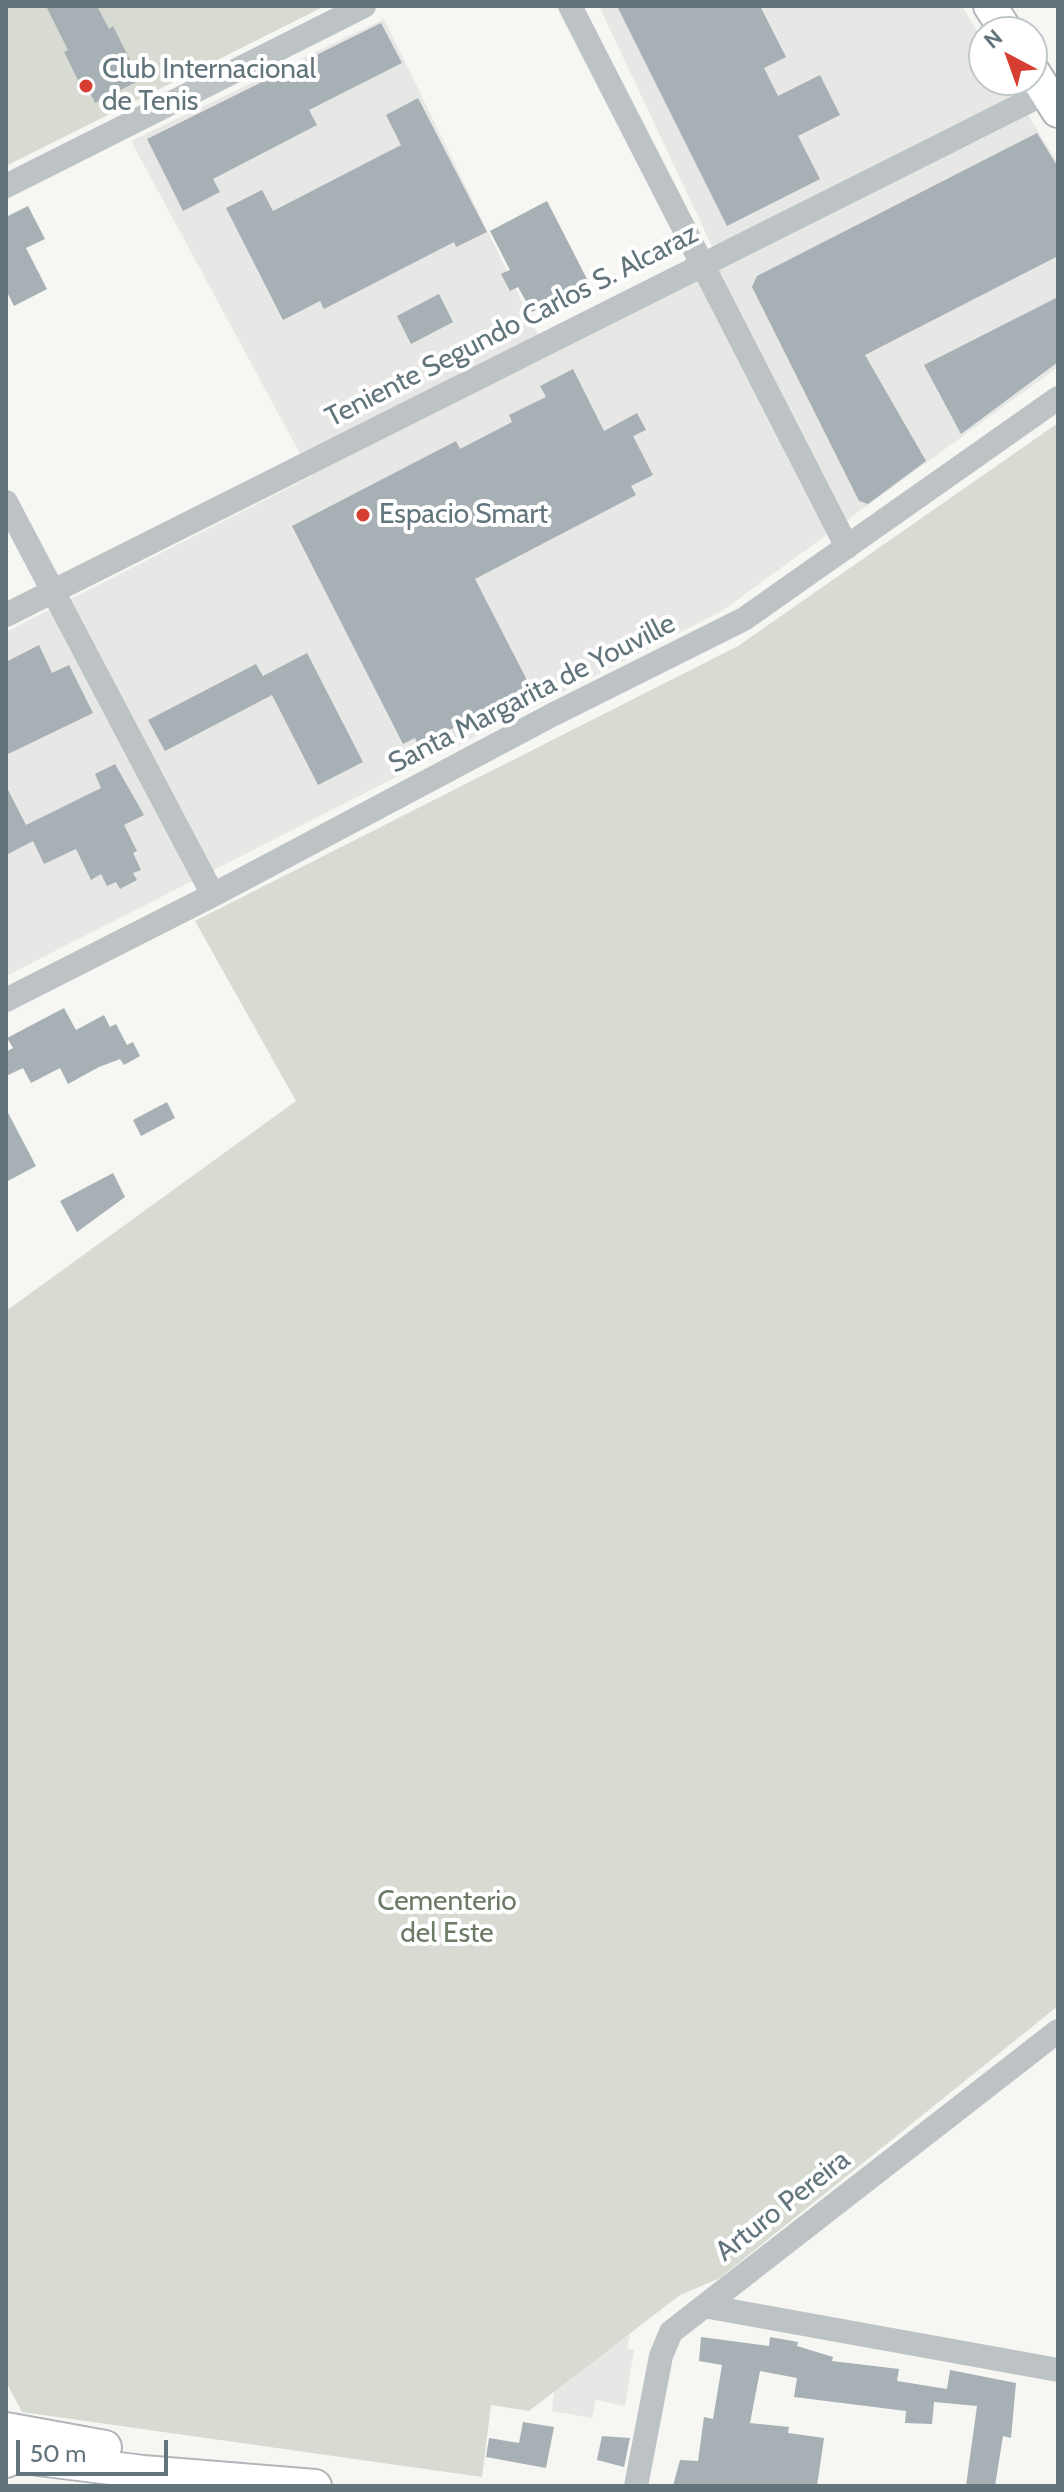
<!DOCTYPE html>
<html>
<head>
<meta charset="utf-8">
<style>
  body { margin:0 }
  #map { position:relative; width:1064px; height:2492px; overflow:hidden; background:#f6f6f3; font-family:Cabin,sans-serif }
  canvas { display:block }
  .frame { position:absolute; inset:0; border:8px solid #63757c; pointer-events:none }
  .north { position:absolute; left:968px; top:16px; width:80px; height:80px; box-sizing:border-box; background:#fff; border:2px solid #c1c8cb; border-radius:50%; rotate:319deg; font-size:22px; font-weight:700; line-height:32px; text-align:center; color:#63757c }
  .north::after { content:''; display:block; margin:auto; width:28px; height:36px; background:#d73e32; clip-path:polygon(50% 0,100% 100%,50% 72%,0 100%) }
  .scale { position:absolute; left:16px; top:2440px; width:152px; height:36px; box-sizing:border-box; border:4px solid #63757c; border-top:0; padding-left:10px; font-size:24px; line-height:28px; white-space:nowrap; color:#63757c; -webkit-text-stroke:6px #fff; paint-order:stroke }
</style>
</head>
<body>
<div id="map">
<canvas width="1064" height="2492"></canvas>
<div class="frame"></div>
<div class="north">N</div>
<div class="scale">50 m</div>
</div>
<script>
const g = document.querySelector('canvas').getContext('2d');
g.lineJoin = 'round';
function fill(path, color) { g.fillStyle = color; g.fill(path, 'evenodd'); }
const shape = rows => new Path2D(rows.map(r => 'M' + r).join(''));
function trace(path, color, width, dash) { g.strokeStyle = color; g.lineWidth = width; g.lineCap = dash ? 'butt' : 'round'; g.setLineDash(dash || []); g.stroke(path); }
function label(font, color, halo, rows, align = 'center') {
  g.font = font + ' Cabin,sans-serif'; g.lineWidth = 8; g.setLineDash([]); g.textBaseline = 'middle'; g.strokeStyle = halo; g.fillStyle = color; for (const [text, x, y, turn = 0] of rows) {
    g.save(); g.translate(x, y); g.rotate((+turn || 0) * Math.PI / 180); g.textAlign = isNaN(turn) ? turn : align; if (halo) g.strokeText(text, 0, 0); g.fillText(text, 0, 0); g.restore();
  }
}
const built = shape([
  [599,6,962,6,984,43,984,80,1007,80,1058,164,1058,367,722,611,6,976,6,632,312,476,131,141,384,19,545,349,718,259],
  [630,2334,627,2348,634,2350,625,2406,596,2400,592,2418,552,2411,554,2392,546,2391]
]);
const green = shape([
  [6,6,325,6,6,166],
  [1058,423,1058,2006,720,2278,680,2295,529,2411,491,2405,482,2477,22,2412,6,2382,6,1311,296,1101,195,921,738,646]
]);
const building = shape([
  [46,6,97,6,109,29,113,26,130,60,125,62,136,82,95,103,85,82,80,84,64,52,68,50],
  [617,6,760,6,786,57,764,68,778,96,820,75,840,115,798,136,820,179,727,226],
  [381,23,402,63,309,110,317,125,213,179,220,192,183,211,147,139],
  [418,98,487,232,456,247,454,242,324,309,320,301,283,320,226,208,262,190,273,211,401,145,386,115],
  [1037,133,1058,167,1058,256,865,355,926,461,868,504,859,501,752,287,757,276],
  [547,201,589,283,532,312,518,287,510,291,501,274,510,270,490,231],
  [28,206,45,239,26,248,47,289,14,306,6,290,6,217],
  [439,294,453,322,411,344,397,316],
  [1058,297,1058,362,961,434,924,365],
  [573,369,604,431,637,413,646,430,633,436,653,475,631,486,636,495,475,579,530,686,488,708,489,711,418,745,415,738,403,744,292,526,456,441,460,449,512,422,509,415,546,397,540,386],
  [39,645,52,673,69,665,93,713,6,755,6,662],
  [307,653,363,762,318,785,272,695,165,751,148,720,256,664,263,676],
  [115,764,144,815,124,825,137,851,133,853,141,870,133,873,137,880,120,889,116,882,107,886,101,874,91,880,76,849,44,864,33,841,6,855,6,786,26,825,101,788,95,774],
  [64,1008,76,1030,104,1015,110,1027,116,1024,127,1045,133,1042,140,1056,124,1065,120,1059,99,1067,68,1084,60,1068,31,1083,23,1068,6,1076,6,1052,13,1048,7,1038],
  [167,1102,175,1118,141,1136,133,1120],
  [6,1109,36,1166,6,1182],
  [113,1173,125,1197,77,1232,60,1201],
  [701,2337,769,2346,770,2337,798,2342,797,2346,833,2357,832,2361,899,2369,897,2381,947,2389,950,2370,1016,2383,1011,2438,1003,2436,995,2486,966,2486,977,2406,934,2402,932,2424,905,2423,906,2411,794,2397,797,2378,760,2371,750,2423,789,2427,788,2433,824,2438,817,2486,673,2486,680,2460,698,2461,704,2417,713,2419,722,2365,699,2361],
  [523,2422,554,2427,546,2468,486,2457,489,2438,519,2443],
  [602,2436,630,2438,624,2467,597,2460]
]);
const minor = shape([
  [570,6,847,547],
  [6,186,364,6],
  [6,502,213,895],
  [6,615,1047,92],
  [6,1000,213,895,552,715,744,619,1058,398],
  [704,2306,1058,2370],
  [636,2486,661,2356,671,2332,1058,2031]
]);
const major = shape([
  [990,6,1007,32],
  [1032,70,1058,111],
  [6,2429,105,2447],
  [6,2455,143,2472,315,2486]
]);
const highway = shape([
  [6,2459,11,2455]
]);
const markers = [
  [86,86,8,"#d73e32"],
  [363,515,8,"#d73e32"]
];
const poiNames = [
  ["Club Internacional",102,70],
  ["de Tenis",102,102],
  ["Espacio Smart",379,515]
];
const streetNames = [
  ["Teniente Segundo Carlos S. Alcaraz",512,326,-27],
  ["Santa Margarita de Youville",532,694,-27],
  ["Arturo Pereira",783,2206,-38]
];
const parkNames = [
  ["Cementerio",447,1902],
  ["del Este",447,1934]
];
fill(built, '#e7e7e6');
fill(green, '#d7dbd2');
fill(building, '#a7b0b4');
trace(major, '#b1b7b9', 36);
trace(highway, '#b1b6b8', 40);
trace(minor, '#bdc3c5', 24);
trace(major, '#fff', 32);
trace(highway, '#fff', 36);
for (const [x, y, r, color] of markers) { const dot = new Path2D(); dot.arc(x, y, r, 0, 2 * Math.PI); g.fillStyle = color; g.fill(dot); trace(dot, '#fff', 3); }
label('28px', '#63757c', '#fff', poiNames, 'left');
label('28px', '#63757c', '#fff', streetNames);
label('28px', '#6d7a65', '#fff', parkNames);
</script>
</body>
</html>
